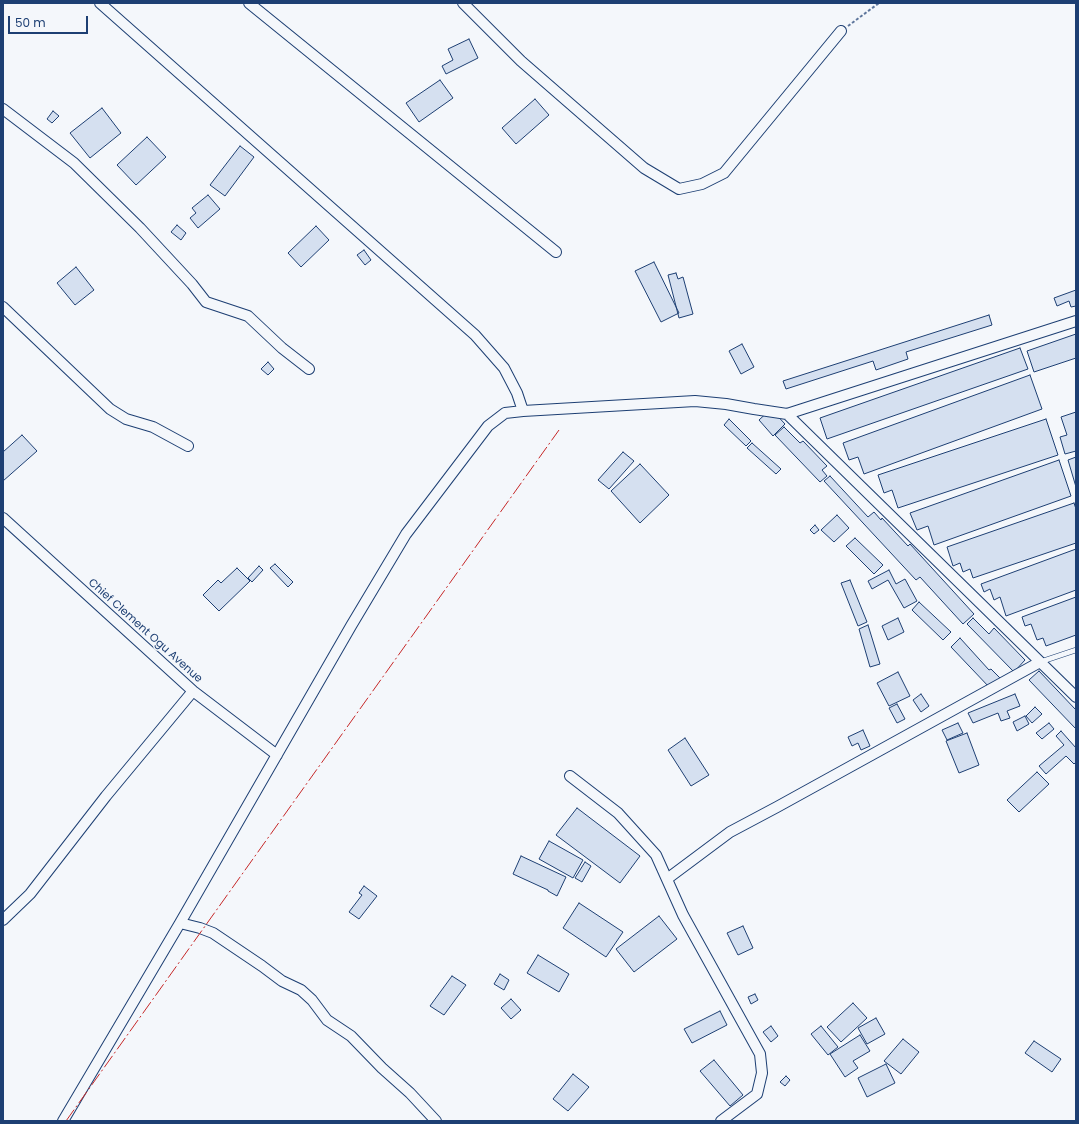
<!DOCTYPE html>
<html>
<head>
<meta charset="utf-8">
<style>
  body { margin:0 }
  #map { position:relative; width:1079px; height:1124px; overflow:hidden; background:#f4f7fb; font-family:Poppins,sans-serif }
  canvas { display:block }
  .frame { position:absolute; inset:0; border:4px solid #1d3f73; pointer-events:none }
  .scale { position:absolute; left:8px; top:16px; width:80px; height:18px; box-sizing:border-box; border:2px solid #1d3f73; border-top:0; padding-left:5px; font-size:12px; line-height:14px; white-space:nowrap; color:#1d3f73; -webkit-text-stroke:3px #f4f7fb; paint-order:stroke }
</style>
</head>
<body>
<div id="map">
<canvas width="1079" height="1124"></canvas>
<div class="frame"></div>
<div class="scale">50 m</div>
</div>
<script>
const g = document.querySelector('canvas').getContext('2d');
g.lineJoin = 'round';
function fill(path, color) { g.fillStyle = color; g.fill(path, 'evenodd'); }
const shape = rows => new Path2D(rows.map(r => 'M' + r).join(''));
function trace(path, color, width, dash) { g.strokeStyle = color; g.lineWidth = width; g.lineCap = dash ? 'butt' : 'round'; g.setLineDash(dash || []); g.stroke(path); }
function label(font, color, halo, rows, align = 'center') {
  g.font = font + ' Poppins,sans-serif'; g.lineWidth = 3; g.setLineDash([]); g.textBaseline = 'middle'; g.strokeStyle = halo; g.fillStyle = color; for (const [text, x, y, turn = 0] of rows) {
    g.save(); g.translate(x, y); g.rotate((+turn || 0) * Math.PI / 180); g.textAlign = isNaN(turn) ? turn : align; if (halo) g.strokeText(text, 0, 0); g.fillText(text, 0, 0); g.restore();
  }
}
const building = shape([
  [469,39,478,58,446,74,442,66,453,60,448,49,469,39],
  [440,80,453,98,419,122,406,103,440,80],
  [535,99,549,115,516,144,502,128,535,99],
  [102,108,121,133,90,158,70,133,102,108],
  [53,111,59,116,52,123,47,119,53,111],
  [147,137,166,157,136,185,117,165,147,137],
  [240,146,254,157,225,196,210,185,240,146],
  [208,195,220,209,198,228,190,218,196,213,192,208,208,195],
  [177,225,186,233,181,240,171,232,177,225],
  [316,226,329,240,301,267,288,253,316,226],
  [364,250,371,260,365,265,357,255,364,250],
  [654,262,679,313,661,322,635,271,654,262],
  [76,267,94,290,75,305,57,283,76,267],
  [676,273,678,279,683,277,693,314,679,318,668,275,676,273],
  [1076,290,1076,306,1071,307,1069,301,1057,306,1054,298,1076,290],
  [989,315,992,325,906,352,908,359,876,370,873,361,786,389,783,381,989,315],
  [1076,334,1076,358,1034,372,1027,351,1076,334],
  [742,344,754,367,741,374,729,351,742,344],
  [1020,348,1028,369,827,439,820,418,1020,348],
  [268,362,274,369,268,375,261,369,268,362],
  [1030,375,1042,409,864,474,858,457,849,460,843,443,1030,375],
  [771,409,785,424,773,436,759,420,771,409],
  [1076,412,1076,451,1065,454,1060,437,1067,435,1061,417,1076,412],
  [729,419,751,441,746,446,724,425,729,419],
  [1046,419,1058,455,898,508,892,490,884,493,878,475,1046,419],
  [784,427,800,443,803,441,827,466,822,470,827,476,820,482,775,435,784,427],
  [22,435,37,451,3,481,3,452,22,435],
  [752,443,781,469,776,474,747,448,752,443],
  [623,452,634,461,609,489,598,480,623,452],
  [1076,457,1076,487,1068,460,1076,457],
  [1059,460,1071,496,934,545,928,526,917,530,910,513,1059,460],
  [640,464,669,495,640,523,611,491,640,464],
  [830,476,868,517,874,512,881,520,882,518,908,546,910,544,974,614,963,624,920,577,916,580,824,481,830,476],
  [1074,503,1076,509,1076,543,973,578,970,569,963,572,960,563,953,566,947,547,1074,503],
  [837,515,849,528,834,542,821,530,837,515],
  [815,525,819,530,814,534,810,530,815,525],
  [855,538,883,565,874,574,846,546,855,538],
  [1076,549,1076,590,1006,616,1000,597,994,600,990,589,984,592,981,584,1076,549],
  [275,564,293,582,288,587,270,568,275,564],
  [259,566,263,570,252,582,248,578,259,566],
  [237,568,250,581,219,611,203,595,218,580,221,583,237,568],
  [889,570,896,584,905,579,917,601,904,608,888,580,872,589,868,581,889,570],
  [850,580,867,622,858,626,841,583,850,580],
  [1076,597,1076,635,1046,646,1043,638,1037,640,1031,624,1025,626,1022,617,1076,597],
  [919,602,951,632,943,640,912,610,919,602],
  [898,618,904,632,888,640,882,626,898,618],
  [973,618,989,634,994,628,1025,660,1014,672,967,624,973,618],
  [868,625,880,664,870,667,859,629,868,625],
  [960,638,989,670,991,669,1000,678,990,688,951,647,960,638],
  [1039,671,1076,710,1076,729,1029,680,1039,671],
  [898,672,910,696,889,706,877,683,898,672],
  [921,694,929,706,921,712,913,700,921,694],
  [1015,694,1020,706,1007,711,1010,718,1001,721,998,713,973,723,968,713,1015,694],
  [897,704,905,719,897,723,889,708,897,704],
  [1035,707,1042,714,1032,723,1026,716,1035,707],
  [1025,716,1029,724,1017,731,1013,722,1025,716],
  [958,723,963,733,947,740,942,730,958,723],
  [1049,723,1054,729,1042,739,1036,733,1049,723],
  [863,730,870,746,861,750,858,743,852,746,848,737,863,730],
  [1061,731,1076,748,1076,762,1074,764,1066,756,1046,774,1039,766,1064,745,1056,736,1061,731],
  [967,733,979,765,959,773,946,741,967,733],
  [685,738,709,775,691,786,668,750,685,738],
  [1037,772,1049,784,1019,812,1007,800,1037,772],
  [577,808,640,856,620,883,556,835,577,808],
  [549,841,583,860,573,878,539,859,549,841],
  [521,856,566,877,557,896,548,891,548,890,513,874,521,856],
  [585,862,591,866,582,882,575,878,585,862],
  [364,886,377,896,359,919,349,912,362,895,359,893,364,886],
  [579,903,623,932,606,957,563,928,579,903],
  [659,916,677,939,634,972,616,949,659,916],
  [743,926,753,948,738,955,727,933,743,926],
  [538,955,569,974,559,992,527,973,538,955],
  [500,974,509,980,504,990,494,984,500,974],
  [452,976,466,985,444,1015,430,1006,452,976],
  [755,994,758,1000,751,1004,748,997,755,994],
  [511,999,521,1010,511,1019,501,1008,511,999],
  [853,1003,867,1018,841,1042,827,1027,853,1003],
  [720,1011,727,1025,692,1043,684,1029,720,1011],
  [876,1018,885,1034,867,1044,858,1028,876,1018],
  [771,1026,778,1036,771,1042,763,1032,771,1026],
  [821,1026,838,1047,828,1055,811,1034,821,1026],
  [860,1035,870,1051,853,1061,858,1068,845,1077,830,1054,860,1035],
  [903,1039,919,1052,901,1074,884,1061,903,1039],
  [1034,1041,1061,1059,1052,1072,1025,1053,1034,1041],
  [714,1060,743,1095,730,1106,700,1071,714,1060],
  [886,1064,895,1083,867,1097,858,1078,886,1064],
  [573,1074,589,1087,568,1111,553,1099,573,1074],
  [786,1076,790,1080,785,1086,780,1082,786,1076]
]);
const path = shape([
  [848,26,879,3]
]);
const service = shape([
  [1040,662,1076,650]
]);
const minor = shape([
  [100,3,475,335,504,368,517,393,523,411],
  [249,3,556,252],
  [463,3,521,61,644,168,679,189,702,184,724,173,841,31],
  [3,109,74,163,140,228,192,284,206,302,248,316,282,348,309,369],
  [3,307,110,409,126,419,153,427,188,446],
  [1076,321,787,414,1076,697],
  [3,518,193,691,277,755],
  [570,776,618,813,656,855,683,915,760,1054,762,1073,757,1094,721,1121],
  [667,879,730,832,777,807,1040,662],
  [3,920,30,894,106,796,193,691],
  [180,923,200,928,213,933,262,966,282,981,301,990,312,1000,327,1020,351,1036,382,1068,410,1093,436,1121],
  [63,1121,180,923,351,626,406,534,488,426,505,413,523,411,695,401,726,404,754,409,787,414]
]);
const power = shape([
  [66,1121,559,430]
]);
const streetNames = [
  ["Chief Clement Ogu Avenue",145,631,42]
];
fill(building, '#d5e0f0');
trace(building, '#1d3f73', 1);
trace(service, '#1d3f73', 6);
trace(minor, '#1d3f73', 12);
trace(path, '#5e769c', 2, [3, 2]);
trace(service, '#f4f7fb', 5);
trace(minor, '#f4f7fb', 10);
trace(power, '#c62828', 1, [14, 3, 2, 3]);
label('11px', '#1d3f73', '#f4f7fb', streetNames);
</script>
</body>
</html>
